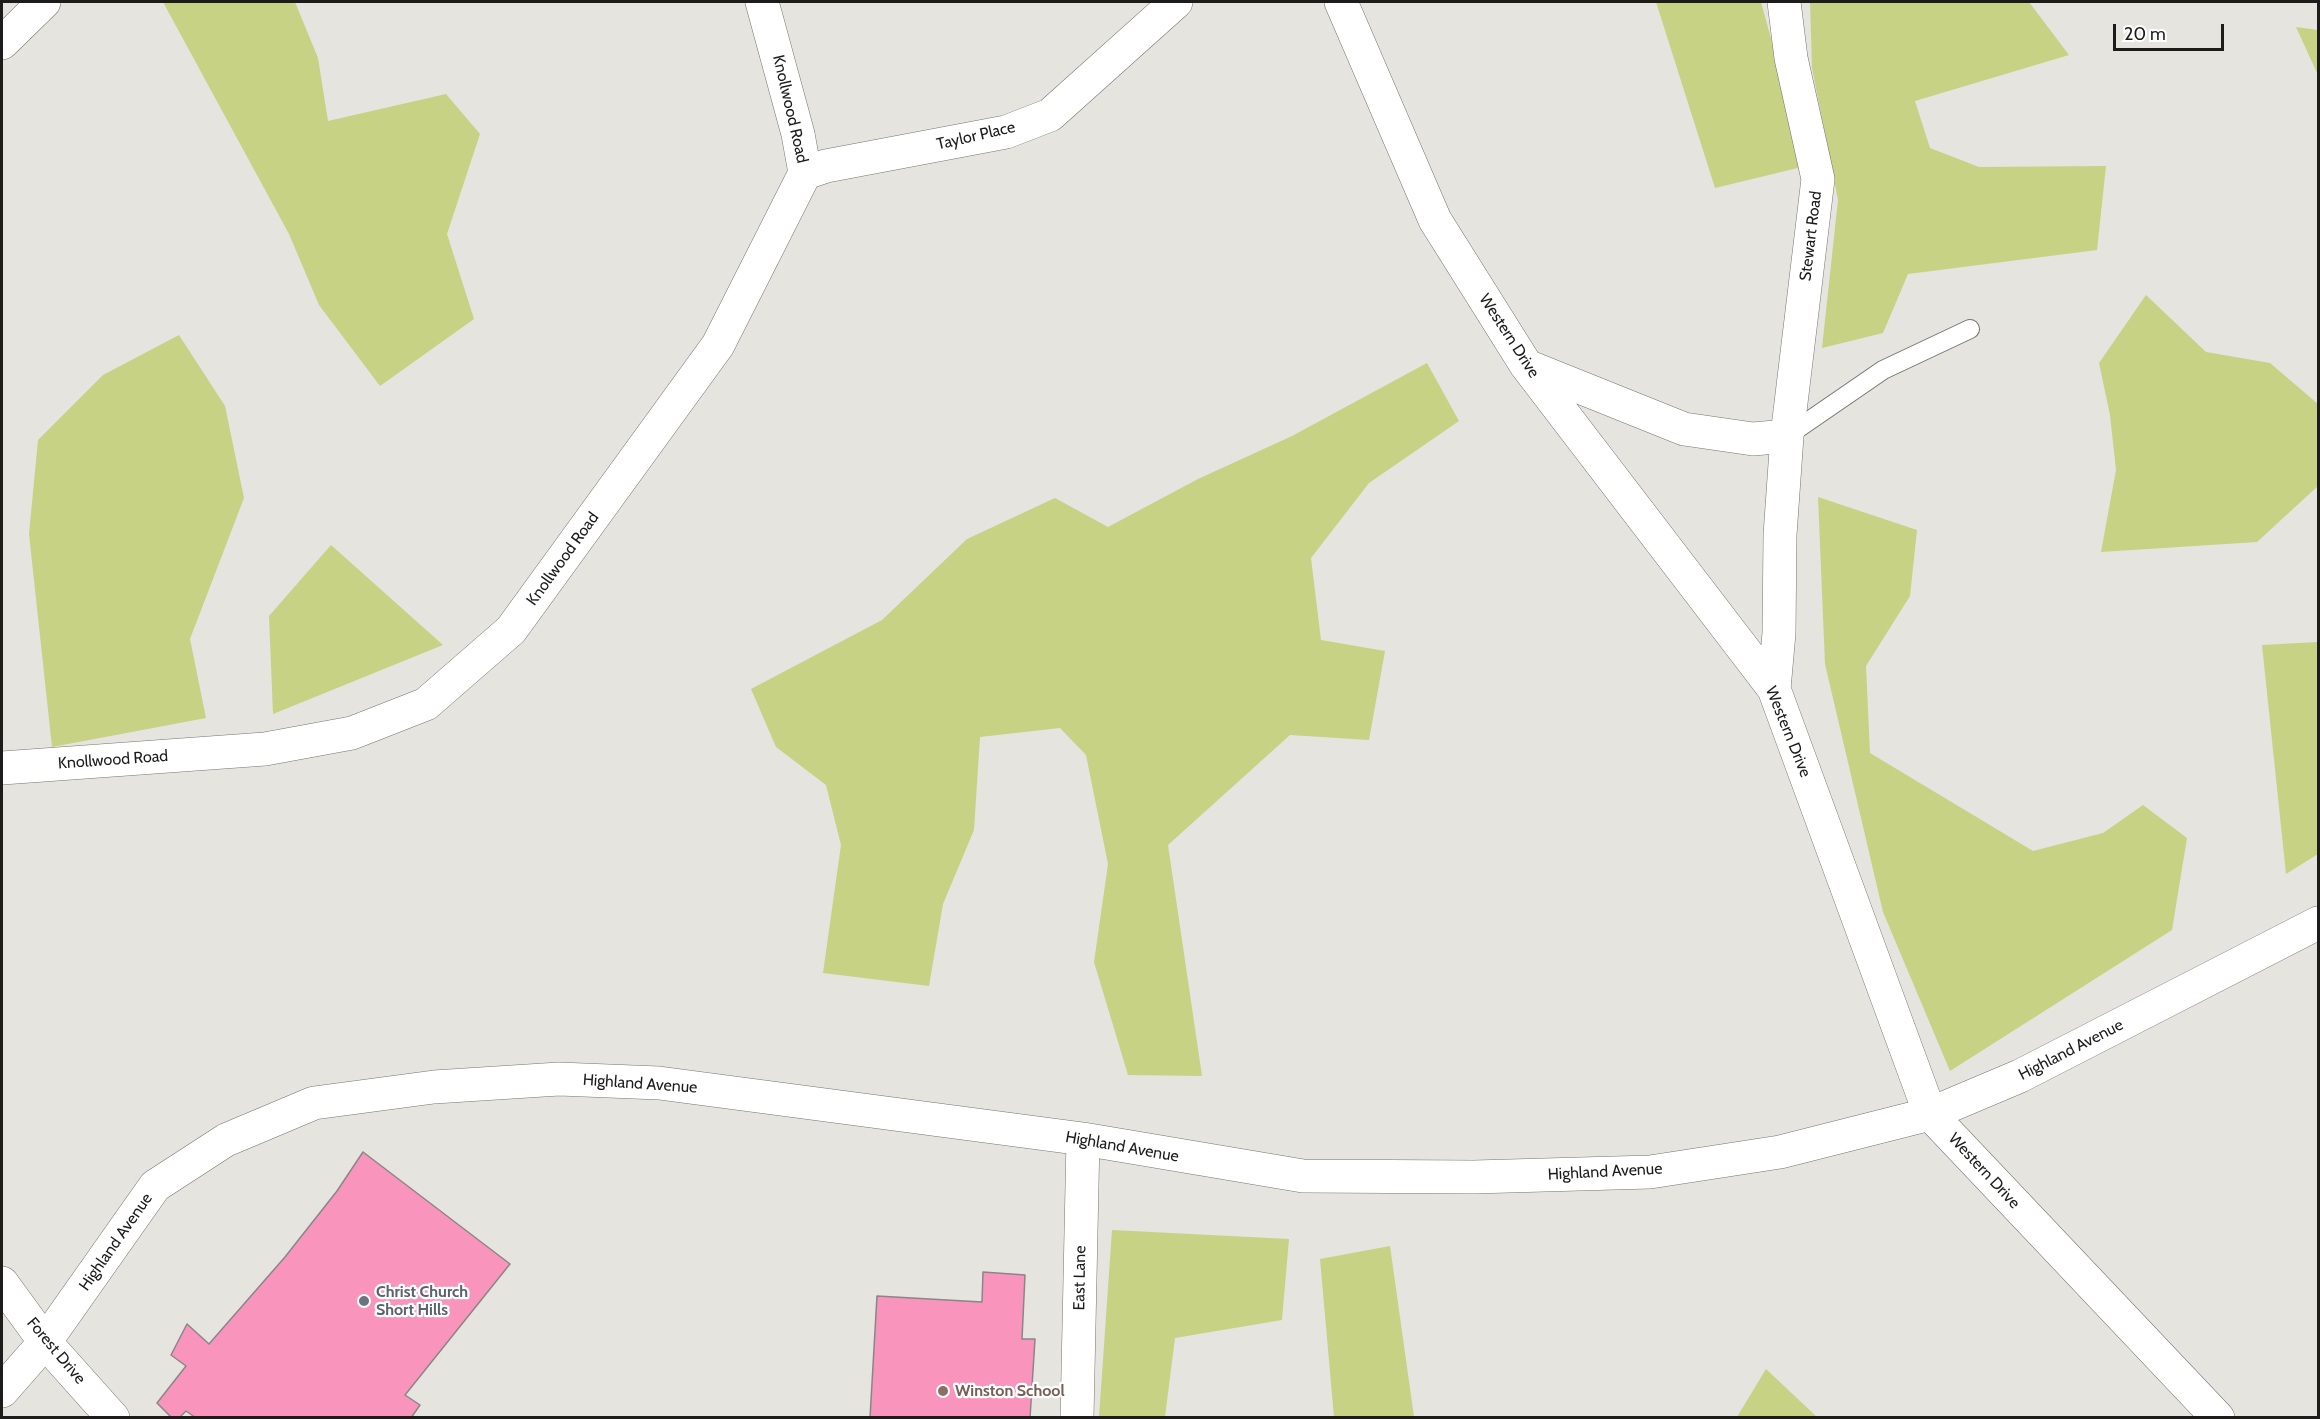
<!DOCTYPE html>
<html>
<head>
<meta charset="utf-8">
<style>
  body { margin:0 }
  #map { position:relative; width:2320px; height:1419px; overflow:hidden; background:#e6e4de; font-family:Cabin,sans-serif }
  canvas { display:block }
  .frame { position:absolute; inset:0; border:3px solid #1d1c1b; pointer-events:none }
  .scale { position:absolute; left:2113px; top:24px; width:111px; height:27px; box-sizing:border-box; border:3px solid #1d1c1b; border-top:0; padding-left:8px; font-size:18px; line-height:21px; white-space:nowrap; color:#1d1c1b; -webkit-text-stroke:4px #fff; paint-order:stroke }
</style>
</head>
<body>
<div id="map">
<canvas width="2320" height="1419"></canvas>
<div class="frame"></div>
<div class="scale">20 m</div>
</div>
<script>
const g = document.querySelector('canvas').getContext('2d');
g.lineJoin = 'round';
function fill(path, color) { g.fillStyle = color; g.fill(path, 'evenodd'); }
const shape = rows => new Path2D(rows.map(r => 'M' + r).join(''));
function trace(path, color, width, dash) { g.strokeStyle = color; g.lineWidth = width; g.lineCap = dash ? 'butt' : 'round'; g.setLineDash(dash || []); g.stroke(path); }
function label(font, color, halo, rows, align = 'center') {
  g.font = font + ' Cabin,sans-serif'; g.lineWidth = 4.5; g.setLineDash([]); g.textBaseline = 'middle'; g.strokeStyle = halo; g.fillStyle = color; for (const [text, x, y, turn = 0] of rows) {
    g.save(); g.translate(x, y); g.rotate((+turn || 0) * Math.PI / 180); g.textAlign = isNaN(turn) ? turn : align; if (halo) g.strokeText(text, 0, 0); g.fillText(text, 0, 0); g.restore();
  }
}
const green = shape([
  [163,2,295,2,318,58,328,121,446,94,480,134,447,234,474,319,380,386,319,305,289,234],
  [1656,2,1761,2,1806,166,1715,188],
  [1810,2,2029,2,2069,55,1915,101,1930,148,1979,167,2106,166,2097,250,1908,274,1883,333,1822,348,1838,200,1812,68],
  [2296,27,2318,30,2318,75],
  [2146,295,2206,352,2270,363,2318,404,2318,486,2257,542,2101,552,2116,470,2110,415,2099,363],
  [179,335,225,406,244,498,190,639,206,718,52,747,29,534,38,440,103,375],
  [1427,363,1459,421,1369,483,1311,558,1321,640,1385,651,1369,740,1290,735,1168,845,1202,1076,1128,1075,1094,962,1108,864,1086,755,1060,728,980,737,974,830,943,904,929,986,823,973,841,845,826,785,776,747,751,689,882,620,967,539,1055,498,1108,527,1198,479,1292,436],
  [1818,497,1917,530,1910,596,1866,666,1870,753,2033,851,2103,833,2143,805,2187,838,2172,930,1950,1071,1883,912,1825,664],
  [331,545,443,645,273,714,269,616],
  [2318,642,2318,854,2286,874,2262,645],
  [1112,1230,1289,1239,1282,1320,1175,1338,1165,1417,1099,1417],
  [1390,1246,1414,1417,1334,1417,1320,1259],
  [1766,1369,1817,1417,1737,1417]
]);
const building = shape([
  [363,1152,510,1264,405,1395,420,1405,411,1418,196,1418,186,1411,179,1418,172,1418,157,1403,186,1366,171,1355,187,1324,209,1344,285,1257,337,1191,363,1152],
  [983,1272,1025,1275,1022,1339,1035,1339,1030,1418,870,1418,877,1296,982,1302,983,1272]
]);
const lane = shape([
  [1787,436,1883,370,1970,329]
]);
const street = shape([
  [1341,2,1435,220,1526,365,1774,689,1930,1114,2218,1418],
  [2,43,44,2],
  [805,173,826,166,1006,132,1050,115,1176,2],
  [1527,366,1684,429,1753,439,1787,436],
  [1774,689,1779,633,1780,535,1787,436,1818,179,1791,58,1784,2],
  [2,768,265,749,352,733,426,704,511,630,718,345,805,173,798,134,762,2],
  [2,1283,45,1342,113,1418],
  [2,1391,45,1342,155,1186,226,1140,314,1103,434,1087,559,1079,659,1083,1083,1139,1303,1176,1474,1177,1650,1172,1780,1152,1930,1114,2020,1076,2318,923],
  [1077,1418,1083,1139]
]);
const markers = [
  [364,1301,6,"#6b7280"],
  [943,1391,6,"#8d6e63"]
];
const streetNames = [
  ["Knollwood Road",790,109,77],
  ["Taylor Place",976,136,-13],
  ["Stewart Road",1811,236,-83],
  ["Western Drive",1509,336,57],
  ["Knollwood Road",563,559,-54],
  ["Western Drive",1788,732,68],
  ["Knollwood Road",113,760,-4],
  ["Highland Avenue",2071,1050,-27],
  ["Highland Avenue",640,1084,4],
  ["Highland Avenue",1122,1147,10],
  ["Western Drive",1984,1171,47],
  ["Highland Avenue",1605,1172,-3],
  ["Highland Avenue",116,1242,-55],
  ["East Lane",1080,1278,-89],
  ["Forest Drive",56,1351,50]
];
const worshipNames = [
  ["Christ Church",376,1292],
  ["Short Hills",376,1310]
];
const educationNames = [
  ["Winston School",955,1391]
];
fill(green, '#c7d284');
fill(building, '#f995bd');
trace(building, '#8b8587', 1.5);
trace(lane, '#767470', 20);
trace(street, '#767470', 34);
trace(lane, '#fff', 18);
trace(street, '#fff', 33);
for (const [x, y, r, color] of markers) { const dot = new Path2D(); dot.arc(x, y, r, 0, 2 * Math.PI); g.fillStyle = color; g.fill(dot); trace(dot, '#fff', 2); }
label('16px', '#1d1c1b', '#fff', streetNames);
label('bold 16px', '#5b616d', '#fff', worshipNames, 'left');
label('bold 16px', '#785e54', '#fff', educationNames, 'left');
</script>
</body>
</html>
